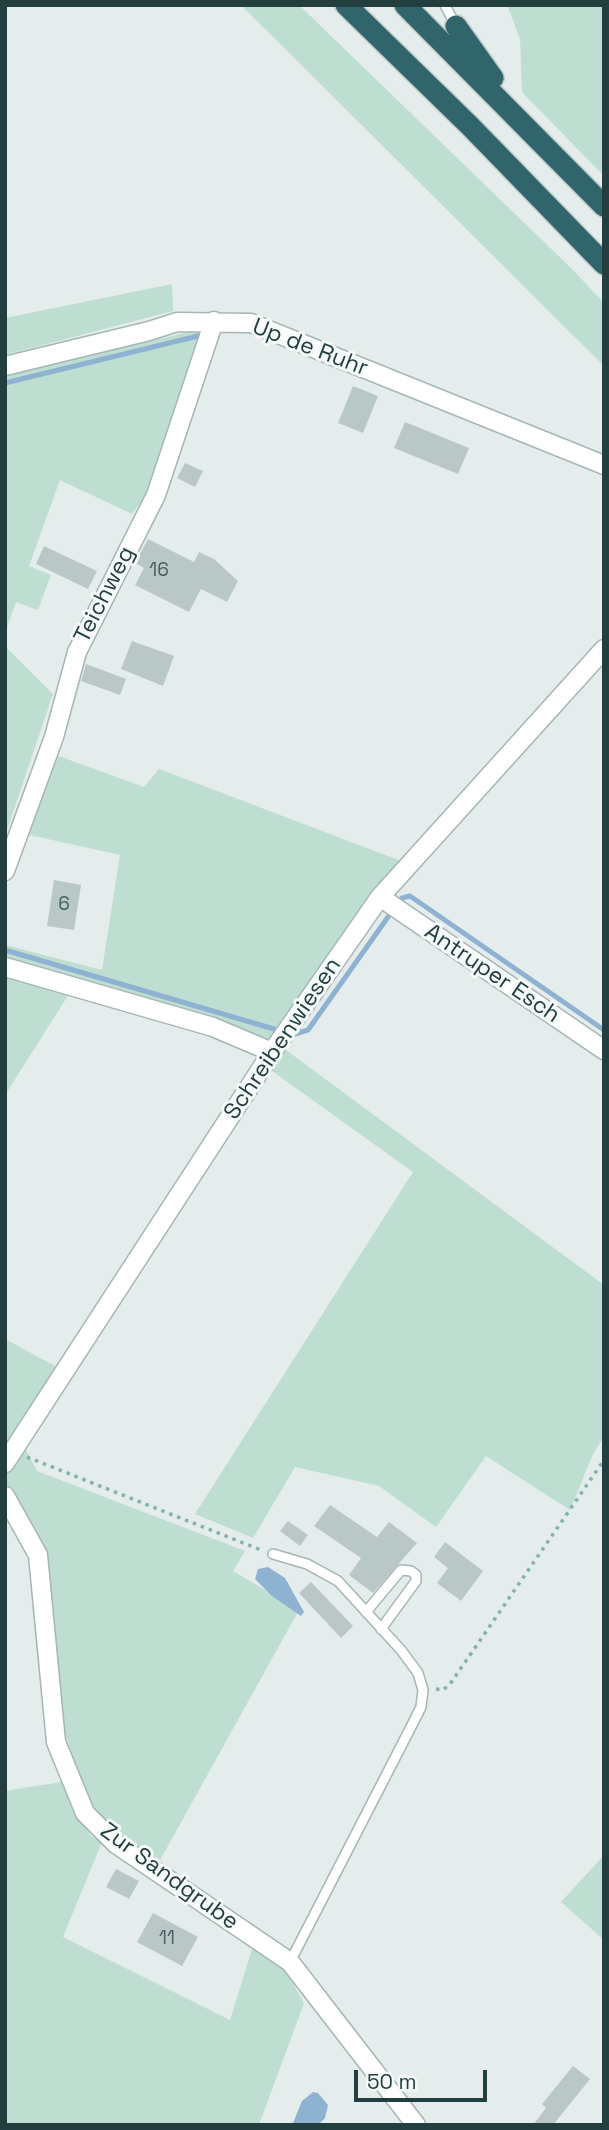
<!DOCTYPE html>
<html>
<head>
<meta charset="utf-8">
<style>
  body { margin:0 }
  #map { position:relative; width:609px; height:2130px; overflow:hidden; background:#e4edec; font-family:"Space Grotesk",sans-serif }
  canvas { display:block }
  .frame { position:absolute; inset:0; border:7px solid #233e3f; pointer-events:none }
  .scale { position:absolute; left:354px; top:2070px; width:133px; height:32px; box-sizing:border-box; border:4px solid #233e3f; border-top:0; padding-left:9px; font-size:21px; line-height:24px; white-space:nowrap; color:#233e3f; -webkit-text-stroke:5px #f5faf9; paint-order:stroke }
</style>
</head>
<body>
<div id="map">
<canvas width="609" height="2130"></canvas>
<div class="frame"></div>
<div class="scale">50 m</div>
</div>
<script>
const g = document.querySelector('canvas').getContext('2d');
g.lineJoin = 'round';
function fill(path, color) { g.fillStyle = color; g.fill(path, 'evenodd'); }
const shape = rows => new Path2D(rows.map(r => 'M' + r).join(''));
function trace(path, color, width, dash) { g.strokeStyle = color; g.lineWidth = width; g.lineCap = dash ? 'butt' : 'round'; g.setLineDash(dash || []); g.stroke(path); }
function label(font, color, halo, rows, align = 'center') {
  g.font = font + ' "Space Grotesk",sans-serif'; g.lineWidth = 6; g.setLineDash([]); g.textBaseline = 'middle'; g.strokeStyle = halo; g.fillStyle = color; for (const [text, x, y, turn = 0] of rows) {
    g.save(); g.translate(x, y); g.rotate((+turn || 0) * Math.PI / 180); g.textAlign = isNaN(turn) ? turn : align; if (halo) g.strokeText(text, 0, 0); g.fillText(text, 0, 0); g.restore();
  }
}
const green = shape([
  [241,5,299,5,573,270,604,303,604,366],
  [507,5,604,5,604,176,522,92,520,39],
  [172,284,173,311,5,355,5,318],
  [202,329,151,489,132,514,60,480,29,566,51,575,38,610,16,602,5,633,5,375],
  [5,646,53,694,5,836],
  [53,754,144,787,159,769,401,861,371,892,270,1039,5,958,5,945,102,970,120,855,25,834],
  [5,973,69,994,5,1095],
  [286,1050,604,1285,604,1437,593,1454,570,1510,486,1456,436,1527,379,1486,295,1467,253,1538,195,1514,413,1172,272,1071],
  [5,1339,57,1367,25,1448,37,1471,245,1551,233,1571,299,1610,159,1862,123,1838,91,1806,65,1734,44,1547,5,1485],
  [68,1781,90,1835,102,1842,63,1937,230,2020,253,1946,284,1968,304,2003,259,2125,5,2125,5,1791],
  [604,1855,604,1940,561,1902]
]);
const water = shape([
  [268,1567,285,1578,304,1612,301,1616,272,1596,255,1579,258,1569],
  [313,2092,318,2093,328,2105,325,2118,318,2125,295,2125,293,2123,302,2101]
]);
const stream = shape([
  [5,383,198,336],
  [402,898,410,896,604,1030],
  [5,950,274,1029],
  [295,1034,308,1030,388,917]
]);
const building = shape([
  [353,386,378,396,363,433,338,423],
  [405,422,469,448,458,474,394,448],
  [185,463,203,471,195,487,177,478],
  [148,539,194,562,199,552,214,559,238,581,227,602,201,589,189,612,135,585,144,568,135,563],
  [44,546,97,571,88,589,36,564],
  [132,641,174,656,163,686,121,669],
  [86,664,126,679,120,695,81,681],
  [54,880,81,885,74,930,47,926],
  [330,1505,377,1537,389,1522,417,1543,373,1593,349,1575,361,1558,314,1526],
  [288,1521,308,1535,300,1546,280,1531],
  [445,1542,483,1571,461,1601,437,1583,448,1568,434,1557],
  [311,1582,353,1626,341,1638,299,1593],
  [116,1869,139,1881,129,1899,106,1887],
  [153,1913,198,1937,182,1966,137,1942],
  [573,2066,590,2079,553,2125,533,2125,546,2108,542,2104]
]);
const path = shape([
  [27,1457,261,1550],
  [436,1689,443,1690,450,1684,604,1460]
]);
const service = shape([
  [445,5,456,26],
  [273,1554,307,1564,338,1581,401,1650,418,1673,423,1690,421,1707,413,1723,290,1962],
  [366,1612,401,1570,411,1571,416,1575,416,1581,381,1629]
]);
const minor = shape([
  [5,366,149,331,177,322,251,323,604,465],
  [5,871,54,737,77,652,156,495,214,321],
  [380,897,604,1050],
  [5,967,213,1027,272,1052],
  [5,1463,272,1052,380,897,604,649],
  [5,1496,38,1555,56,1742,85,1813,116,1844,290,1962,416,2125]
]);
const motorway = shape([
  [346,5,471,127,604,264],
  [405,5,604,206],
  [456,26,493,78]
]);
const numberNames = [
  ["16",159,571],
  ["6",64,905],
  ["11",167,1939]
];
const streetNames = [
  ["Up de Ruhr",310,348,21],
  ["Teichweg",105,595,-63],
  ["Antruper Esch",492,974,34],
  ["Schreibenwiesen",283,1039,-56],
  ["Zur Sandgrube",169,1877,36]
];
fill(green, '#bdded0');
fill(water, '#8db2d2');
trace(stream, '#8db2d2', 5);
fill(building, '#b9c8c6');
trace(service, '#a6b5b5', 12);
trace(minor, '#a6b5b5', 21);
trace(motorway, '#c1c9c9', 24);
trace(path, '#85b1b0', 3.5, [3.5, 5]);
trace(service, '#fff', 9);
trace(minor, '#fff', 18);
trace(motorway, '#2f656b', 21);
label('19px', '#486061', null, numberNames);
label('23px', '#233e3f', '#f5faf9', streetNames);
</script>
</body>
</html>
